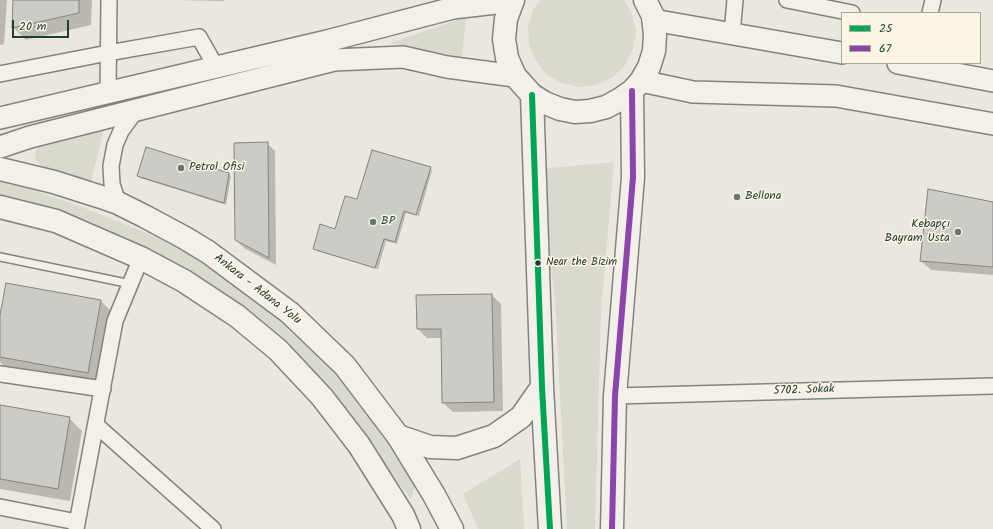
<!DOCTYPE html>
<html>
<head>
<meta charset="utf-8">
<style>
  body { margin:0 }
  #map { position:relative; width:993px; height:529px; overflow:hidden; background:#eae7df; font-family:Kalam,sans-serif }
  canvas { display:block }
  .legend { position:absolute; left:841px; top:12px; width:140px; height:52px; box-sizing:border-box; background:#fcf5e5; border:1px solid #a4ab9e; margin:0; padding:5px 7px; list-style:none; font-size:12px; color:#1f3d34 }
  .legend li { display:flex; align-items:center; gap:8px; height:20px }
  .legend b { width:20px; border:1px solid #a4ab9e }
  .scale { position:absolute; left:12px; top:20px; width:57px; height:18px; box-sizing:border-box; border:2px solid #1f3d34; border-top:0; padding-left:5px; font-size:12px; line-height:14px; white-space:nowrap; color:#1f3d34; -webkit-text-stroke:3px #fcf5e5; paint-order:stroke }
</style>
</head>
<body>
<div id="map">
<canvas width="993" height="529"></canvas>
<ul class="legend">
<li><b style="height:5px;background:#00a651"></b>25</li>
<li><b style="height:5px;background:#8e44ad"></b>67</li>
</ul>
<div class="scale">20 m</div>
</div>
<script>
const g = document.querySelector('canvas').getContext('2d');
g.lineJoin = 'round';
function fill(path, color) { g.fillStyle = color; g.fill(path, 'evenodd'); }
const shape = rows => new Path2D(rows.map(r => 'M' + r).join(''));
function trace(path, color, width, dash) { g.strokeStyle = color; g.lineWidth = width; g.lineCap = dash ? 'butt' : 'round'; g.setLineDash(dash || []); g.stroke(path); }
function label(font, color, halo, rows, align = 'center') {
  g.font = font + ' Kalam,sans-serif'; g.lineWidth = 3; g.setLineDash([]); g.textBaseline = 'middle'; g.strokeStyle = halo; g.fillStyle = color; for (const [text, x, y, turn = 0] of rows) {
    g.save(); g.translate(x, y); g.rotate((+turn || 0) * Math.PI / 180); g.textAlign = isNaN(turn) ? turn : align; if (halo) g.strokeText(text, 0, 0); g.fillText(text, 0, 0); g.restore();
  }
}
const green = shape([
  [540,0,624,0,632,14,636,31,633,49,625,65,613,77,597,85,579,87,562,83,547,75,536,61,529,45,528,27,533,10],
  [466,17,462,57,390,43],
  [104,128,91,183,42,168,35,159,36,150,45,142],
  [614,162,601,311,595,529,567,529,555,300,539,169],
  [0,182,29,189,82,207,149,234,193,256,243,289,279,317,337,366,418,476,411,499,353,425,240,309,0,204],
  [520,459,524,529,478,529,463,494]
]);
const shadow = shape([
  [0,0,7,0,4,44,0,45],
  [14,0,92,0,91,25,26,40,13,27],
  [177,0,224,0,224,1],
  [267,143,275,151,276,265,244,248,236,240],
  [430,168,432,170,419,216,406,213,397,244,386,241,378,269,317,251,314,249,336,230,358,201],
  [229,173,231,176,226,205,140,178,138,175],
  [993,203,993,275,931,270,921,261],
  [7,284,101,301,114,314,101,385,6,368,0,362,0,320],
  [492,295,501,304,503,411,453,412,443,403,442,338,427,338,418,329],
  [0,406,69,418,82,431,70,501,0,489]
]);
const building = shape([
  [13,0,79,0,79,13,12,28,13,0],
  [268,142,269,258,235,240,234,143,268,142],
  [146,147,229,173,224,203,137,176,146,147],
  [372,150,431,167,416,215,404,211,395,242,384,239,375,268,313,249,320,224,335,229,345,196,357,199,372,150],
  [928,189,993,202,993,267,920,261,928,189],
  [6,283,101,300,88,373,0,357,0,315,6,283],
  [492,294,494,402,442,403,441,329,417,329,416,295,492,294],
  [0,405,70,417,58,489,0,479,0,405]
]);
const lane = shape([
  [0,257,131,284]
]);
const street = shape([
  [787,0,852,13],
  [930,13,933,0],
  [732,34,735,0],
  [0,74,108,53,199,37,216,67],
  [108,93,109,0],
  [118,203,112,184,111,166,115,145,121,131,137,109],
  [0,374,103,389],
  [615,396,993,386],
  [96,425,213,529],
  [0,507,77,522],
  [76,529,115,321,141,258]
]);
const secondary = shape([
  [653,20,842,53],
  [898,63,993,81],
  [641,81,693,92,836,96,993,124],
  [0,118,327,41,453,8,513,1],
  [0,147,30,137,334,60,403,57,447,67,515,76]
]);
const primary = shape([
  [513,0,506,19,504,39,507,58,515,76,532,95,545,103,560,109,575,112,590,111,606,107,619,100,632,91,641,81,649,67,654,51,655,35,653,16,645,0],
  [532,95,542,387,550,529],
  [398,436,430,447,457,448,494,436,521,417,542,387],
  [612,529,615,396,633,177,632,91]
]);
const highway = shape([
  [0,169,54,182,101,197,118,203,144,216,185,238,208,252,290,313,345,366,398,436,434,495,452,529],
  [0,207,56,221,141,258,184,281,237,316,278,350,322,397,359,445,403,515,409,529]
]);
const bus1 = shape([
  [532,95,542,387,550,529]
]);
const bus2 = shape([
  [612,529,615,396,633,177,632,91]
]);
const markers = [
  [181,168,4,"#667870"],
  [737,197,4,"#667870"],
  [373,222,4,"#667870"],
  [958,232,4,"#667870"],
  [538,263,3.5,"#1f3d34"]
];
const busNames = [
  ["Near the Bizim",546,263]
];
const poiNames = [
  ["Petrol Ofisi",189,168],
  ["Bellona",745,197],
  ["BP",381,222],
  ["Kebapçı",950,225,"right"],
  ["Bayram Usta",950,239,"right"]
];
const streetNames = [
  ["Ankara - Adana Yolu",257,290,38],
  ["5702. Sokak",804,391,-2]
];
fill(green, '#dad9cd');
fill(shadow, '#0003');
fill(building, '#ccccc6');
trace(building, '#80847f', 1);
trace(lane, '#80847f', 10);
trace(street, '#80847f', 18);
trace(secondary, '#80847f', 24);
trace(primary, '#80847f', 25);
trace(highway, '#80847f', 25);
trace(lane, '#f3f0ea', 7);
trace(street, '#f3f0ea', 15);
trace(secondary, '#f3f0ea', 21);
trace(primary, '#f3f0ea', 22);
trace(highway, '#f3f0ea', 22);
trace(bus1, '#00a651', 6);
trace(bus2, '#8e44ad', 6);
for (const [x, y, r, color] of markers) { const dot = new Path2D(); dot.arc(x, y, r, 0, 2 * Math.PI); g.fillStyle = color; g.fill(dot); trace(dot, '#fcf5e5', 1.5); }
label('11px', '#1f3d34', '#fcf5e5', busNames, 'left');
label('12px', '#1f3d34', '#fcf5e5', poiNames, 'left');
label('12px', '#1f3d34', '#fcf5e5', streetNames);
</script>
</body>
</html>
